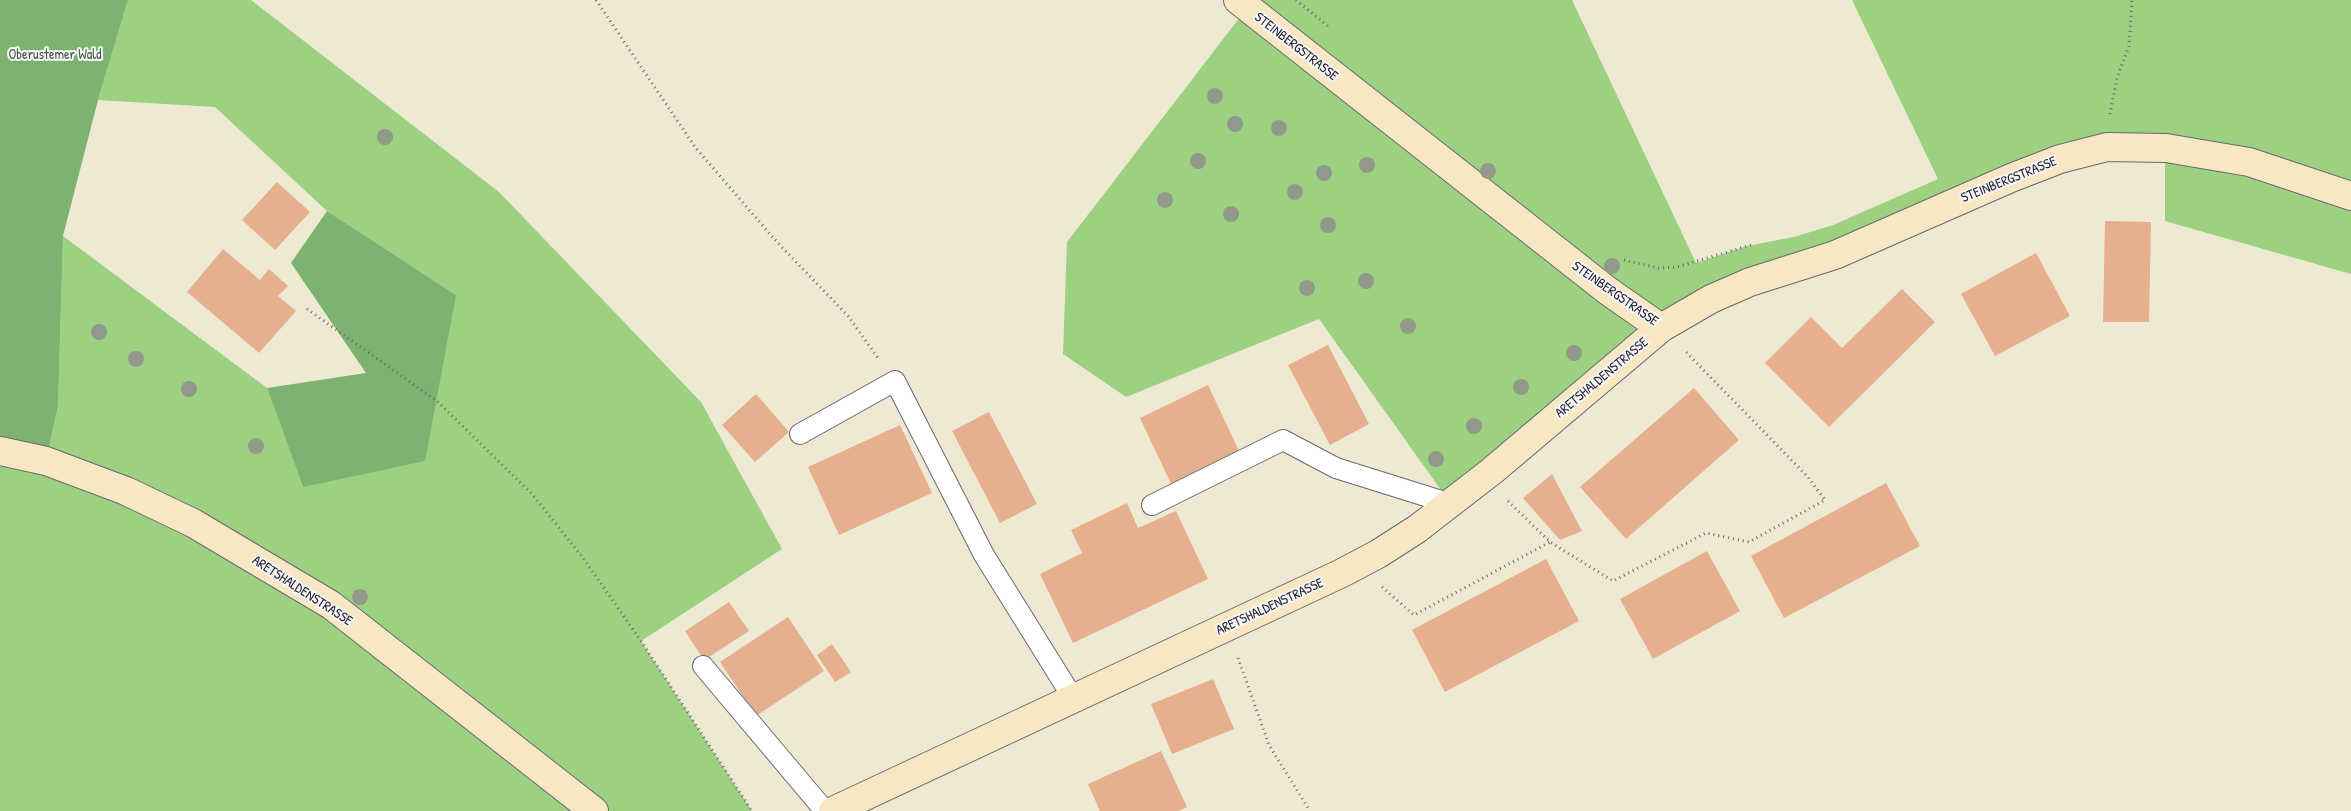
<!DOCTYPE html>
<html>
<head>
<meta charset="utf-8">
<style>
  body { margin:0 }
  canvas { display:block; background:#eee9d2 }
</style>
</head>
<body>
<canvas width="2351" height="811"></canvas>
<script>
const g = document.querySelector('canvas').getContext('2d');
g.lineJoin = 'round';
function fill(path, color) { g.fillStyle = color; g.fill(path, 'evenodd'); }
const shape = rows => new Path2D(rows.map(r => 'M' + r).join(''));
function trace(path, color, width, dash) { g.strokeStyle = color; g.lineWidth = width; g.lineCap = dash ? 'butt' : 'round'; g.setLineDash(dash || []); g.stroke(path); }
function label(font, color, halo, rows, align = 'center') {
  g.font = font + ' "Patrick Hand",sans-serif'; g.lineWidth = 4; g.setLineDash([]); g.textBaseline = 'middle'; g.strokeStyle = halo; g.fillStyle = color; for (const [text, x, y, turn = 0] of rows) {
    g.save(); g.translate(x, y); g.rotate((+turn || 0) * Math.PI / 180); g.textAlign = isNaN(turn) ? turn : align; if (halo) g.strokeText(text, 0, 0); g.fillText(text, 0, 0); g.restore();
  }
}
const green = shape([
  [128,0,251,0,499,192,701,402,782,549,641,641,752,811,0,811,0,451,46,461,58,406,63,236,267,388,303,487,456,295,327,211,215,107,98,100],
  [1238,0,1572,0,1696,263,1747,246,1794,237,1833,225,1938,179,1852,0,2351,0,2351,274,2165,221,2165,148,2107,147,1711,299,1451,504,1319,319,1126,397,1063,354,1067,242,1247,8]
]);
const forest = shape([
  [0,0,128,0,98,100,63,236,58,406,46,461,0,451],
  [327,211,456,295,425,461,303,487,267,388,366,373,291,263]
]);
const building = shape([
  [277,182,310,212,275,250,242,220],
  [2105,221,2151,222,2149,322,2103,322],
  [223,249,260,280,269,269,288,286,278,296,296,311,259,353,187,292],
  [2036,253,2070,316,1995,356,1961,294],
  [1902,289,1935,322,1829,427,1765,363,1811,317,1842,348],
  [1328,345,1369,424,1330,445,1288,365],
  [1208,385,1240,453,1172,486,1140,418],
  [1694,388,1739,440,1626,539,1580,487],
  [756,394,789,432,755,462,722,425],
  [989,412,1037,504,1000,523,952,431],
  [900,425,932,493,839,535,808,467],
  [1552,474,1582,531,1560,540,1523,498],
  [1886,483,1920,546,1784,618,1751,556],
  [1127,503,1138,528,1176,511,1208,579,1073,643,1040,574,1082,553,1071,530],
  [1707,551,1740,611,1653,659,1620,599],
  [1546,559,1579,621,1445,692,1412,630],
  [729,602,749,631,704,660,685,631],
  [788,617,824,671,756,716,720,662],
  [832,644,851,672,835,682,817,655],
  [1213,679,1234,729,1172,754,1151,704],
  [1161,751,1187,807,1179,811,1100,811,1088,784]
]);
const path = shape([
  [596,0,695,147,776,241,848,316,878,358],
  [1296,0,1329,27],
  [2110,114,2117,78,2129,46,2132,0],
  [1624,260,1659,268,1677,267,1751,245],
  [307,309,437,401,532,494,583,558,641,641,752,811],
  [1508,501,1550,542,1613,581,1706,533,1749,542,1825,500,1808,477,1686,352],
  [1382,587,1414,615,1550,542],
  [1238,658,1269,745,1310,811]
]);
const lane = shape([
  [800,434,895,381,984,555,1073,698],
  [1152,505,1283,440,1336,468,1451,504],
  [703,666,825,811]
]);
const secondary = shape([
  [1238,0,1608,291,1661,328,1711,299,1750,282,1835,255,2011,178,2060,159,2107,147,2166,148,2249,162,2351,196],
  [0,451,46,461,126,491,193,523,331,605,594,811],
  [833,811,1342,573,1378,554,1417,529,1492,471,1661,328]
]);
const trees = [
  [1215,96],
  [1235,124],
  [1279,128],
  [385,137],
  [1198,161],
  [1367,165],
  [1488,171],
  [1324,173],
  [1295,192],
  [1165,200],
  [1231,214],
  [1328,225],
  [1612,266],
  [1366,281],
  [1307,288],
  [1408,326],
  [99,332],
  [1574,353],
  [136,359],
  [1521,387],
  [189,389],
  [1474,426],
  [256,446],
  [1436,459],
  [360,597]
];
const streetNames = [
  ["STEINBERGSTRASSE",1296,47,38],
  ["STEINBERGSTRASSE",2009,180,-22],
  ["STEINBERGSTRASSE",1615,294,35],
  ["ARETSHALDENSTRASSE",1602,378,-40],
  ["ARETSHALDENSTRASSE",302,591,33],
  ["ARETSHALDENSTRASSE",1270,607,-25]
];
const parkNames = [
  ["Oberustemer Wald",55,55]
];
fill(green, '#9cd182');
fill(forest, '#7db370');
fill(building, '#e6b08f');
trace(lane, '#696870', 22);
trace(secondary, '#696870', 30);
trace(path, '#696870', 3, [1, 4]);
trace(lane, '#fff', 20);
trace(secondary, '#f7e8c3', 28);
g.fillStyle = '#92998a';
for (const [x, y] of trees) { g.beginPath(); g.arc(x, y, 8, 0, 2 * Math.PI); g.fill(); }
label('14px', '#22223b', '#f6f6f2', streetNames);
label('14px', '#475750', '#f6f6f2', parkNames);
</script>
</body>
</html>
